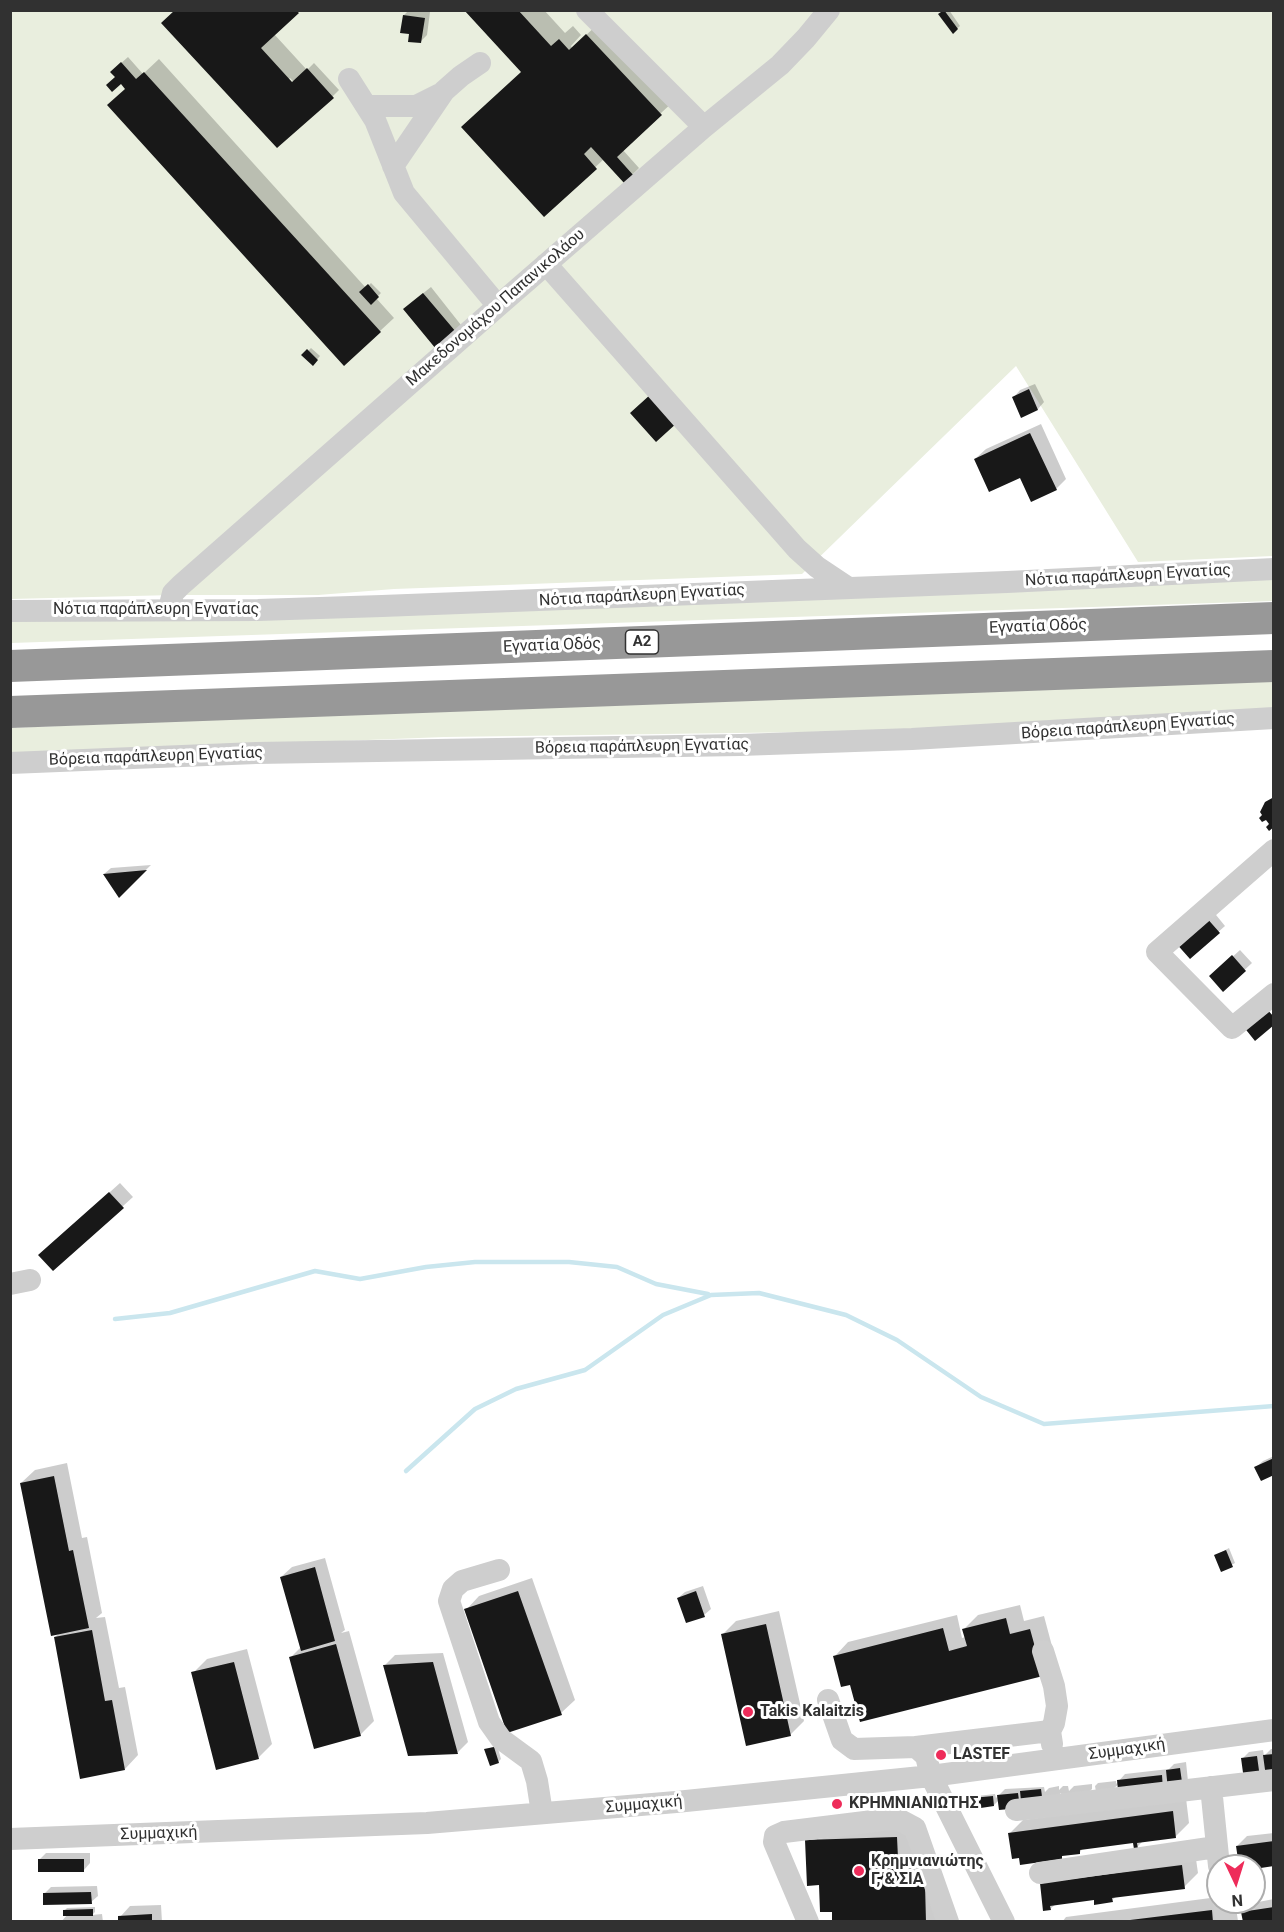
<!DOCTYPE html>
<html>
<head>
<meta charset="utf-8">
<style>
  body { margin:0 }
  #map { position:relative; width:1284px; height:1932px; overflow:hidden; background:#fff; font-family:Roboto,sans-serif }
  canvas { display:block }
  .frame { position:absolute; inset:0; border:12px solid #313131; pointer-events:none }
  .north { position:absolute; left:1206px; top:1854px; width:60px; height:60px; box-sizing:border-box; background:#fff; border:2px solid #adadad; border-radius:50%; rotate:176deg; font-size:16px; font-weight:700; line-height:24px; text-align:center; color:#313131 }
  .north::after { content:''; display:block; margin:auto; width:21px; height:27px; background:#ee2c5a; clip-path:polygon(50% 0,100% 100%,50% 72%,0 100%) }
</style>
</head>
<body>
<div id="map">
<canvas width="1284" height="1932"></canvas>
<div class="frame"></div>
<div class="north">N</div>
</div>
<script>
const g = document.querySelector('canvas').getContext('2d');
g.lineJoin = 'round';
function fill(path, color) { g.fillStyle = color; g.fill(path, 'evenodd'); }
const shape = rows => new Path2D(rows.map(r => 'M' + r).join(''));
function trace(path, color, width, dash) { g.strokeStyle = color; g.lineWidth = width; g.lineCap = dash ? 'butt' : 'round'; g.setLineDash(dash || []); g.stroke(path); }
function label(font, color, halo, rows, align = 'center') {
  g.font = font + ' Roboto,sans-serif'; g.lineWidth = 6; g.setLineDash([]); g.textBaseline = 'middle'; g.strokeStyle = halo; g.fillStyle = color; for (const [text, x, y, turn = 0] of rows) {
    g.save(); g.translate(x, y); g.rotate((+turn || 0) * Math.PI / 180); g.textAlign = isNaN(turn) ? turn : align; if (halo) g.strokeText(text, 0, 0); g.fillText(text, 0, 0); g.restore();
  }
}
const green = shape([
  [10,11,1273,11,1273,556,1138,562,1016,366,802,574,394,589,318,595,174,595,11,599],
  [1274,578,1273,601,11,643,10,620],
  [1274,681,1273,709,954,730,444,737,11,754,10,728,424,711]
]);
const shadow = shape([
  [176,10,299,10,274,34,307,70,314,63,339,90,320,109,290,78,288,80],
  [409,10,430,12,427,35,421,41,411,33,404,15],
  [466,10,544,10,565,33,573,26,581,35,571,46,572,48,597,25,674,101,622,149,639,168,625,182,604,159,544,215,523,71],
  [944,10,949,10,960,26,953,32],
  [128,57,143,74,159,59,366,288,371,283,381,293,376,298,394,318,380,331,127,88,116,77,118,66],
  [431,287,461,325,436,347,411,303],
  [311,348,320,356,313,364,304,355],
  [1035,384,1044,402,1038,409,1022,416,1014,397,1020,390],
  [1041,424,1066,479,1056,489,975,459,986,449],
  [151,865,119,896,104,874,111,868],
  [1212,910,1225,926,1190,957],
  [1240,950,1252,963,1223,990,1218,970],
  [120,1183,133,1197,53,1269,51,1245],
  [1274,1456,1274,1474,1256,1467,1263,1461],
  [67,1463,82,1538,87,1537,102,1613,96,1618,105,1617,119,1688,125,1687,138,1755,125,1769,55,1637,60,1632,21,1483,35,1470],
  [1229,1548,1235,1563,1222,1570,1216,1555],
  [325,1558,345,1630,341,1633,349,1631,374,1721,360,1735,291,1657,301,1647,281,1577,292,1567],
  [532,1578,575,1700,561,1713,466,1610,479,1596],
  [703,1586,711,1609,704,1615,678,1598,685,1592],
  [1020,1605,1024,1621,1044,1616,1056,1661,852,1683,835,1656,848,1642,957,1615,962,1638,966,1637,964,1629,978,1615],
  [779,1611,804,1721,790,1735,723,1634,736,1621],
  [247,1649,272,1744,258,1758,193,1673,207,1659],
  [443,1653,468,1742,458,1752,409,1755,385,1665,395,1655],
  [497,1745,501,1759,498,1762,486,1750],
  [1271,1749,1274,1749,1274,1775,1259,1777,1243,1758,1249,1752,1263,1750,1264,1756],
  [1186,1762,1188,1781,1119,1784,1113,1789,1096,1792,1095,1786,1098,1783,1116,1781,1116,1784,1125,1774,1169,1769,1174,1764],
  [1092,1784,1092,1789,1089,1792,1062,1800,1061,1793,1057,1797,999,1800,994,1805,974,1799,977,1796,995,1794,996,1798,1005,1789,1044,1787,1045,1792,1049,1788,1059,1786,1059,1790,1063,1786,1068,1786,1069,1791,1074,1786],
  [1186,1798,1189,1823,1176,1836,1144,1840,1137,1847,1134,1842,1083,1848,1080,1852,1064,1854,1061,1857,1010,1833,1023,1820],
  [910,1823,940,1922,834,1922,833,1910,806,1841],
  [1274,1833,1274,1865,1254,1867,1240,1866,1237,1846,1247,1836],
  [1195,1852,1198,1873,1184,1887,1117,1896,1112,1900,1095,1899,1056,1904,1050,1909,1041,1883],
  [46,1853,90,1853,90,1863,84,1870,39,1860],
  [97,1886,98,1896,91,1902,44,1894,51,1887],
  [1218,1897,1227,1922,1062,1922,1066,1917],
  [1274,1899,1274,1922,1243,1913,1253,1903],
  [161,1905,162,1922,120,1922,120,1917,130,1906],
  [95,1907,95,1912,92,1915,102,1914,103,1922,61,1922,67,1915,64,1911,67,1908]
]);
const stream = shape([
  [115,1319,170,1313,315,1271,360,1279,426,1267,475,1262,569,1262,617,1267,656,1284,708,1294],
  [406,1471,475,1409,516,1389,585,1370,663,1315,711,1295,759,1293,846,1315,897,1340,981,1397,1044,1424,1274,1406]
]);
const building = shape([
  [175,10,296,10,299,13,261,48,292,82,307,68,334,98,277,148,161,23],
  [464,10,518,10,551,46,559,39,569,50,586,34,662,115,617,157,634,176,625,184,591,147,584,154,597,169,544,217,461,127,521,72],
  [944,10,958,29,953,34,938,14],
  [403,15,425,18,421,43,408,42,409,34,400,33],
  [121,62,136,79,144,72,381,332,344,366,107,105,125,89,121,84,112,92,106,85,115,77,110,72],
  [368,284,379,297,371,305,359,292],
  [423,293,456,332,436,349,403,309],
  [307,349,318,360,313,366,301,355],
  [1029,389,1038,410,1021,418,1012,397],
  [651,394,678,422,656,442,630,413],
  [1030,433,1057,490,1031,502,1020,478,989,492,974,459],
  [1274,797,1274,827,1269,831,1266,827,1269,824,1266,820,1262,822,1259,818,1262,815,1260,812,1265,802],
  [147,870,119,898,103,874],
  [1205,916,1220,933,1190,959,1174,941],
  [1232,955,1246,971,1223,992,1209,976],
  [1265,1007,1274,1017,1274,1025,1255,1041,1243,1026],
  [109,1192,124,1208,53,1271,38,1255],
  [1274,1458,1274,1475,1261,1481,1254,1467],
  [54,1476,69,1551,73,1550,89,1628,51,1636,20,1483],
  [1226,1550,1233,1567,1221,1572,1214,1555],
  [315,1567,335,1641,301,1651,280,1577],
  [518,1591,562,1715,507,1733,464,1609],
  [696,1591,705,1617,686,1623,677,1598],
  [1006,1618,1010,1634,1030,1629,1043,1676,860,1722,850,1685,841,1687,833,1656,943,1628,949,1651,967,1646,962,1629],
  [766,1624,791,1736,746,1746,721,1634],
  [92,1630,105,1701,112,1700,125,1770,80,1779,54,1637],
  [336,1644,361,1736,314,1749,289,1657],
  [234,1662,259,1759,216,1770,191,1672],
  [433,1662,458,1754,408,1756,383,1665],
  [494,1747,499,1763,490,1766,484,1749],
  [1274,1754,1274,1776,1266,1777,1263,1755],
  [1257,1756,1260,1778,1244,1780,1241,1758],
  [1180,1768,1183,1789,1168,1790,1166,1770],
  [1162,1775,1163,1790,1118,1790,1117,1780],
  [1041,1789,1043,1804,1021,1801,1020,1791],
  [1018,1793,1020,1808,999,1810,997,1795],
  [993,1796,994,1806,974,1809,972,1798],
  [1173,1811,1176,1838,1137,1843,1138,1849,1134,1849,1133,1843,1080,1850,1080,1854,1062,1856,1062,1859,1020,1865,1019,1858,1012,1859,1008,1833],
  [897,1837,898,1858,911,1857,912,1885,925,1884,926,1922,832,1922,832,1912,820,1912,819,1885,807,1886,805,1840],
  [1274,1841,1274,1866,1254,1869,1254,1866,1239,1866,1236,1846],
  [38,1859,84,1859,84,1872,38,1872],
  [1182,1865,1185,1889,1112,1898,1113,1902,1094,1905,1094,1900,1050,1906,1051,1910,1043,1911,1040,1883],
  [91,1892,92,1904,43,1905,43,1893],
  [1274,1907,1274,1922,1243,1922,1241,1912],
  [93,1909,93,1916,63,1916,63,1910],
  [1212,1910,1213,1922,1130,1922,1130,1920],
  [152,1914,152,1922,118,1922,118,1916]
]);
const minor = shape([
  [587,10,704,127],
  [349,79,375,120,404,193,498,306],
  [366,106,416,106,440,94],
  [393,166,444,91,461,76,480,63],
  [546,264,797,549,817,567,847,587],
  [169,609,173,593,181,585,498,306,704,127,780,65,806,38,829,10],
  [10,611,258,610,382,606,1007,582,1274,569],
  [10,763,256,753,740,745,912,739,1274,718],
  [1274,850,1157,952,1232,1028,1274,994],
  [10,1284,30,1280],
  [499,1570,462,1581,453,1589,449,1601,489,1722,501,1739,531,1761,537,1781,542,1813],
  [1043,1651,1054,1686,1057,1706,1054,1723,1050,1731,1052,1744],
  [828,1700,842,1740,854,1749,916,1747,926,1756,931,1776,1004,1922],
  [916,1747,1050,1731],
  [1211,1787,1219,1866],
  [1016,1810,1274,1780],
  [10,1839,427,1823,676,1802,931,1776,1274,1730],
  [1040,1873,1216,1847],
  [1224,1902,1227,1922],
  [808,1922,774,1842,775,1836,784,1832,889,1819,898,1819,915,1828,948,1922]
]);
const highway = shape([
  [10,666,1274,618],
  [10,712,1274,666]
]);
const markers = [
  [748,1712,6,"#ee2c5a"],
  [941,1755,6,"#ee2c5a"],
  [837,1804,6,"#ee2c5a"],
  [859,1871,6,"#ee2c5a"]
];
const shields = [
  [642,642,33]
];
const shieldNames = [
  ["Α2",642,642]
];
const streetNames = [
  ["Μακεδονομάχου Παπανικολάου",496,308,-41],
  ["Νότια παράπλευρη Εγνατίας",1128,576,-3],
  ["Νότια παράπλευρη Εγνατίας",642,596,-3],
  ["Νότια παράπλευρη Εγνατίας",156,610],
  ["Εγνατία Οδός",1038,627,-2],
  ["Εγνατία Οδός",552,646,-2],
  ["Βόρεια παράπλευρη Εγνατίας",1128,727,-4],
  ["Βόρεια παράπλευρη Εγνατίας",642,747,-1],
  ["Βόρεια παράπλευρη Εγνατίας",156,757,-2],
  ["Συμμαχική",1127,1750,-8],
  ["Συμμαχική",644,1805,-5],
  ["Συμμαχική",159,1834,-2]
];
const poiNames = [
  ["Takis Kalaitzis",760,1712],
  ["LASTEF",953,1755],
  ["ΚΡΗΜΝΙΑΝΙΩΤΗΣ",849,1804],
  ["Κρημνιανιώτης",871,1862],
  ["Γ, & ΣΙΑ",871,1880]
];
fill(green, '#e9eede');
fill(shadow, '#0003');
trace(stream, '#cae6ee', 4.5);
fill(building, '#181818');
trace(minor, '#cecece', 22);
trace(highway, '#989898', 32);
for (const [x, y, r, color] of markers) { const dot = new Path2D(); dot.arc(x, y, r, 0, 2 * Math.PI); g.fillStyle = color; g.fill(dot); trace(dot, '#fff', 2); }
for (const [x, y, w] of shields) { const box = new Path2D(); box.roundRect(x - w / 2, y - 12, w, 24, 4.5); g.fillStyle = '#fff'; g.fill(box); trace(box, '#313131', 1.5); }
label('bold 15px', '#313131', null, shieldNames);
label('16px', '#313131', '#fff', streetNames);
label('bold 16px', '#313131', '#fff', poiNames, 'left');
</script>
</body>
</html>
